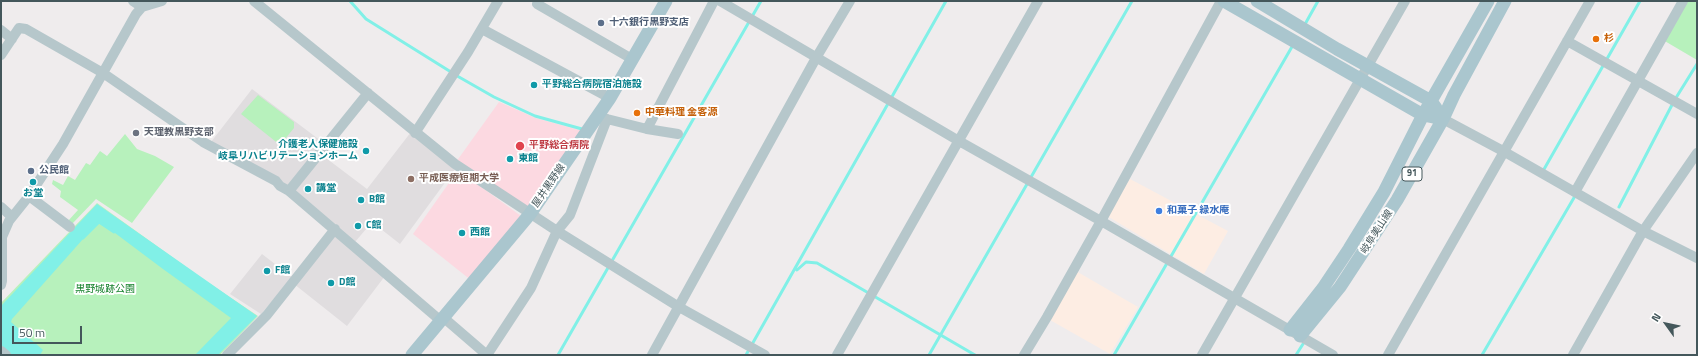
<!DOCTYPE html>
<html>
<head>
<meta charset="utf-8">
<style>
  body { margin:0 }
  #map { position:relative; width:1698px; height:356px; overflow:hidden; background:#efeced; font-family:"Titillium Web",sans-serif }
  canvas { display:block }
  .frame { position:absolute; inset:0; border:2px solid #44575b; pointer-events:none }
  .north { position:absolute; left:1646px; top:304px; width:40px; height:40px; -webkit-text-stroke:3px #fff; paint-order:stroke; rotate:303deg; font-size:11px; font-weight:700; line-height:16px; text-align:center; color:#44575b }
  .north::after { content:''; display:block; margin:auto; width:14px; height:18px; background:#44575b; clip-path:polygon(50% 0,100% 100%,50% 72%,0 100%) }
  .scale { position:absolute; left:12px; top:326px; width:70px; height:18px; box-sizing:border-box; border:2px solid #44575b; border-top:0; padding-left:5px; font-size:12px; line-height:14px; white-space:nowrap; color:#44575b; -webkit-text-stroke:3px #fff; paint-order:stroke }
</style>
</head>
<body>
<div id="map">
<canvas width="1698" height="356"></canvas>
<div class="frame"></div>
<div class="north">N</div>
<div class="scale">50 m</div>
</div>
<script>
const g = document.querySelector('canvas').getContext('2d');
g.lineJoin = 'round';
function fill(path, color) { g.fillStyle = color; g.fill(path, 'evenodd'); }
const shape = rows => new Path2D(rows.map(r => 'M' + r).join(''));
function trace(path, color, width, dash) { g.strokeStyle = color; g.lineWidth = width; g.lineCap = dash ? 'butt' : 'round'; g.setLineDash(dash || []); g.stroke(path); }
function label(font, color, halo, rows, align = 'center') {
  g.font = font + ' "Titillium Web","Noto Sans JP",sans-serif'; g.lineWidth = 4; g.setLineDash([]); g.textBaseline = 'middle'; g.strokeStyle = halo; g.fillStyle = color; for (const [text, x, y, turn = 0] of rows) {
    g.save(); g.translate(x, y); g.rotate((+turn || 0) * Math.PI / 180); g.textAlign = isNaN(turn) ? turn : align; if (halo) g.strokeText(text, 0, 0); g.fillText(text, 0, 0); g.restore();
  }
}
const commercial = shape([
  [1130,179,1228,231,1204,274,1107,216],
  [1076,271,1138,307,1110,354,1050,320]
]);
const education = shape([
  [252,89,325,144,290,187,211,142],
  [411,132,455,169,400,244,372,222,355,242,293,190,322,155,367,189],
  [337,233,385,276,347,326,294,284],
  [262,254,293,278,261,314,230,294]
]);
const medical = shape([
  [499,102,536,118,583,131,527,208,456,162],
  [458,170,521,216,472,281,413,234]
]);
const green = shape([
  [1687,1,1697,1,1697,60,1663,40],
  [258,95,294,122,294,128,280,145,241,114],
  [125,134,137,149,155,156,174,167,132,223,96,199,72,224,68,221,78,210,60,197,61,191,52,184,53,180,63,185,68,176,75,180,86,163,90,165,100,151,107,156],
  [97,203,200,277,258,316,220,355,11,355,1,347,1,303]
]);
const water = shape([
  [97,204,257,316,218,355,195,355,231,318,163,269,99,221,12,319,11,322,43,350,40,355,12,355,1,345,1,306]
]);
const stream = shape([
  [350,1,366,19,459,77,494,97,535,116,582,129],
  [1304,26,1318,1],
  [1543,171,1640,1],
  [1619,207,1674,101,1697,64],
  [83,238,99,222,114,232],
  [797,270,806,262,817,263,975,355],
  [558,355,761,1],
  [746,355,946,1],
  [929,355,1132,1],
  [1114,355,1293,45],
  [1296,355,1303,344],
  [1482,355,1575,196,1573,195]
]);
const minor = shape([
  [133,1,142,7],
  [254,1,455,164,557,231,679,307,765,355],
  [538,1,537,4,632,59],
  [720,1,959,141,1101,221,1333,355],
  [482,29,610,98],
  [1,30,12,39],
  [1567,41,1697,114],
  [1,55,19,28,26,29,103,73,203,142,276,181,280,186,289,191,441,321],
  [607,119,647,129,678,134],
  [1443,119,1503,151,1643,231,1697,258],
  [647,129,714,1],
  [415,133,468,52,498,1],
  [289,191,368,93],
  [1575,192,1683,1],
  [29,196,70,227],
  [1,207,12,217],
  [1,285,2,281,2,237,9,221,29,196,63,144,136,14,142,7,162,1],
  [444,318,487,355],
  [1,351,6,355],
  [227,355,267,315,335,229],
  [487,355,531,288,557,231,570,215,607,119,596,117],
  [652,355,816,58,850,1],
  [837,355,1038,1],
  [1024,355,1047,317,1101,221,1221,1],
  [1202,355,1405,1],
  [1388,355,1590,1],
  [1573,355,1643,231,1697,153]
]);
const major = shape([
  [1224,1,1423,115,1443,119],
  [1257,1,1337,49,1431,101,1436,108],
  [1290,330,1323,288,1349,249,1384,192,1423,115,1488,1],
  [1300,336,1340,287,1397,200,1443,119,1454,95,1505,1],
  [412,355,530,214,610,98,666,1]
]);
const markers = [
  [601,23,4,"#5c6f8a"],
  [1596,39,4,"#e8710a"],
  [534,85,4,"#0f9aa8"],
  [637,113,4,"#e8710a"],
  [136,133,4,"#6b7280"],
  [520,146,5,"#e0444e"],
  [366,151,4,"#0f9aa8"],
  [510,159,4,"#0f9aa8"],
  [31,171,4,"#5c6f8a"],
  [411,179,4,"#8d6e63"],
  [33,182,4,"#0f9aa8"],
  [308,189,4,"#0f9aa8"],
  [361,200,4,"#0f9aa8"],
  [1159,211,4,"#3f7fe0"],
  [358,226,4,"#0f9aa8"],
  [462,233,4,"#0f9aa8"],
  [267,271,4,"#0f9aa8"],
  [331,283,4,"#0f9aa8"]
];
const shields = [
  [1412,174,20]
];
const shieldNames = [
  ["91",1412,174]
];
const serviceNames = [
  ["十六銀行黒野支店",609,23],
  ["公民館",39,171]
];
const foodNames = [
  ["杉",1604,39],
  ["中華料理 金客源",645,113]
];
const cultureNames = [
  ["平野総合病院宿泊施設",542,85],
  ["介護老人保健施設",358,145,"right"],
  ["岐阜リハビリテーションホーム",358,157,"right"],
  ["東館",518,159],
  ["講堂",316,189],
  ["お堂",33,194,"center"],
  ["B館",369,200],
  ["C館",366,226],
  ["西館",470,233],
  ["F館",275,271],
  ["D館",339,283]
];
const worshipNames = [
  ["天理教黒野支部",144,133]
];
const healthNames = [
  ["平野総合病院",529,146]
];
const educationNames = [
  ["平成医療短期大学",419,179]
];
const streetNames = [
  ["屋井黒野線",549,186,-56],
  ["岐阜美山線",1377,232,-57]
];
const shopNames = [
  ["和菓子 緑水庵",1167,211]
];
const parkNames = [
  ["黒野城跡公園",105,290]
];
fill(commercial, '#fdede3');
fill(education, '#e0dddf');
fill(medical, '#fcd9e1');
fill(green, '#b7f1bc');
fill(water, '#81f0e7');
trace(stream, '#81f0e7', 3);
trace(minor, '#b6c7cb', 10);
trace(major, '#aac6ce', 13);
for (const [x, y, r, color] of markers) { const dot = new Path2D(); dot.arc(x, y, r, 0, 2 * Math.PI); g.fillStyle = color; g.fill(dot); trace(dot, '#fff', 1.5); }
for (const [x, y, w] of shields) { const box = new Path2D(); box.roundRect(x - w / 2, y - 7, w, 14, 3); g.fillStyle = '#fff'; g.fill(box); trace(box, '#44575b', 1); }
label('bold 9px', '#44575b', null, shieldNames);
label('bold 10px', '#4e5e75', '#fff', serviceNames, 'left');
label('bold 10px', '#c56008', '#fff', foodNames, 'left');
label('bold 10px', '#0d838f', '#fff', cultureNames, 'left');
label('bold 10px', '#5b616d', '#fff', worshipNames, 'left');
label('bold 10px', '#be3a42', '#fff', healthNames, 'left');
label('bold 10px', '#785e54', '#fff', educationNames, 'left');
label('10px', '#44575b', '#fff', streetNames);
label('bold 10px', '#366cbe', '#fff', shopNames, 'left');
label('10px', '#117f28', '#fff', parkNames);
</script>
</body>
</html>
